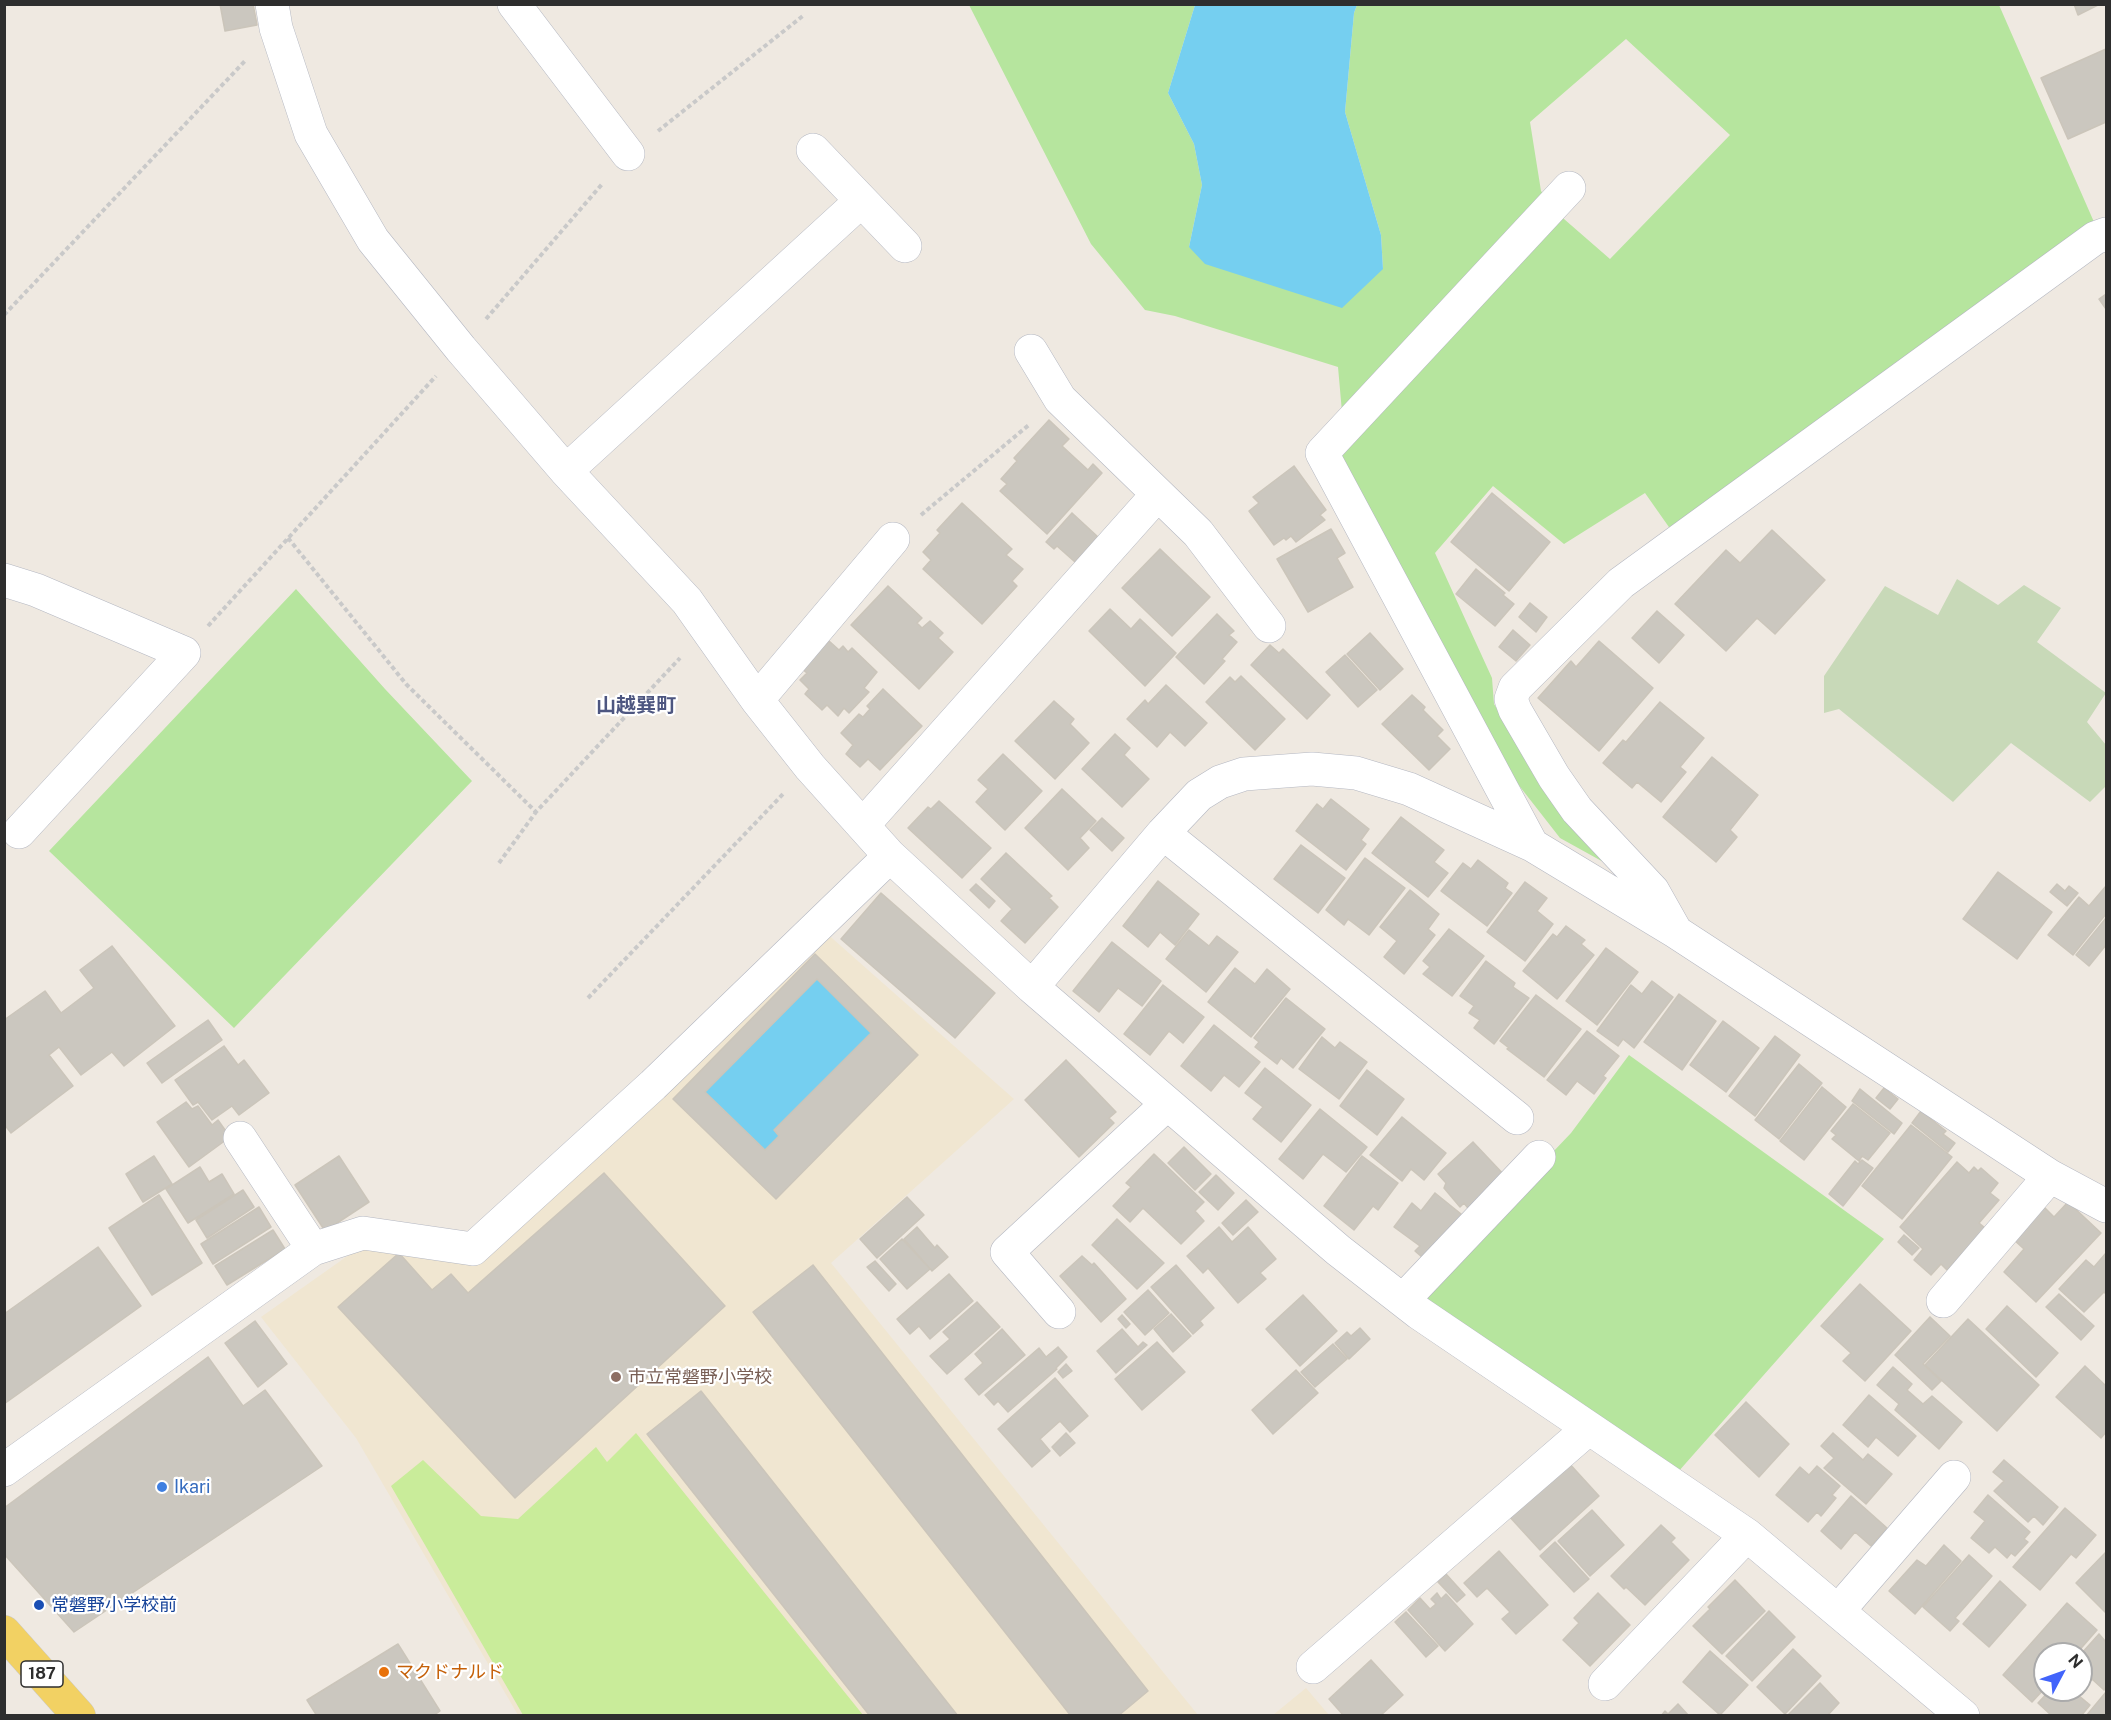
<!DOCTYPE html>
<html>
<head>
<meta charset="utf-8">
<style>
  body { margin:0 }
  #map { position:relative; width:2111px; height:1720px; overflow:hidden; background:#efe9e1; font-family:"Public Sans",sans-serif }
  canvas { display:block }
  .frame { position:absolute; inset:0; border:6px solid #2e2e2e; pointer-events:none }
  .north { position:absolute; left:2033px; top:1642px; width:60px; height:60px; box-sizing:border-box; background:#fff; border:2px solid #ababab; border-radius:50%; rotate:49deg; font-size:16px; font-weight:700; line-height:24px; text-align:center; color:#2e2e2e }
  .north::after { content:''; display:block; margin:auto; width:21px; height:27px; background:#4264fb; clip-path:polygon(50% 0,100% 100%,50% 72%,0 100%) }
</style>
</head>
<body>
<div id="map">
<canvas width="2111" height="1720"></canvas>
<div class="frame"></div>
<div class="north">N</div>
</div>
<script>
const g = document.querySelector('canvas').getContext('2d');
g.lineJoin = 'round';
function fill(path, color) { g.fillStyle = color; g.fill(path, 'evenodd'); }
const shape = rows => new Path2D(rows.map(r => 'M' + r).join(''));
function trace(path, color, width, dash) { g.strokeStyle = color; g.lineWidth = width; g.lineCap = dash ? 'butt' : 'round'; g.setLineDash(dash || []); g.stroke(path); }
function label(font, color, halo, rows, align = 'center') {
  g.font = font + ' "Public Sans","Noto Sans JP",sans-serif'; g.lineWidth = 4.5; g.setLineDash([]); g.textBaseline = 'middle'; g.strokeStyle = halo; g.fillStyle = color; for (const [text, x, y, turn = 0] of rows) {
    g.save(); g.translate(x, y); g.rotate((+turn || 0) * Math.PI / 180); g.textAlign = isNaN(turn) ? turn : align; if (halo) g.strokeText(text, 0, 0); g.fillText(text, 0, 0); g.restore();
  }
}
const education = shape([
  [824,931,1014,1099,831,1263,1198,1715,518,1715,356,1438,261,1317,363,1245,479,1255],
  [1306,1688,1329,1715,1273,1715]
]);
const green = shape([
  [969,5,1195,5,1168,93,1194,144,1202,185,1189,247,1383,269,1381,235,1345,112,1354,13,1357,5,1999,5,2094,222,1671,530,1645,493,1564,544,1493,486,1435,553,1492,678,1494,704,1555,799,1625,874,1560,838,1496,756,1340,462,1342,412,1338,367,1175,316,1145,310,1091,244],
  [1626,39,1730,135,1610,259,1564,219,1541,191,1530,122],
  [296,589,385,689,472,781,234,1028,49,851],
  [1629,1055,1884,1239,1678,1472,1415,1297,1571,1133]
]);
const cemetery = shape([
  [1957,579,1998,605,2024,585,2061,608,2037,642,2106,693,2087,722,2106,745,2106,786,2090,802,2011,743,1953,802,1839,709,1824,713,1824,676,1885,586,1938,615]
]);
const pitch = shape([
  [636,1433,863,1715,523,1715,391,1486,423,1460,481,1516,518,1519,596,1447,607,1462]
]);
const water = shape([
  [1195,5,1357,5,1354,13,1345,112,1381,235,1383,269,1342,308,1205,264,1189,247,1202,185,1194,144,1168,93],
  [817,979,871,1033,774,1130,779,1136,765,1150,705,1092]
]);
const building = shape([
  [220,4,253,4,257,25,225,31,220,4],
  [2074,4,2100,4,2078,15,2074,4],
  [2106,49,2106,122,2068,139,2041,78,2106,49],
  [2106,294,2106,309,2099,299,2106,294],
  [1049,420,1069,439,1062,446,1088,470,1093,464,1102,473,1047,534,1000,491,1007,484,1001,479,1017,461,1014,458,1049,420],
  [1294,466,1326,510,1320,515,1325,520,1296,542,1291,536,1286,540,1284,538,1274,545,1249,511,1259,503,1253,497,1294,466],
  [1492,493,1550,542,1509,591,1451,542,1492,493],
  [962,503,1012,549,1006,555,1023,569,1012,581,1017,586,982,624,923,569,931,560,923,552,940,533,937,530,962,503],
  [1072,513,1098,537,1075,562,1057,546,1054,549,1046,542,1072,513],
  [1331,529,1345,553,1337,558,1353,587,1308,612,1277,559,1331,529],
  [1772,530,1825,580,1775,634,1757,618,1726,651,1675,604,1726,550,1740,563,1772,530],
  [1160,549,1210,597,1172,636,1122,588,1160,549],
  [1476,569,1505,593,1503,595,1514,604,1495,626,1456,594,1476,569],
  [888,586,922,618,917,623,922,628,930,621,943,633,938,638,953,652,919,689,851,625,888,586],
  [1530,603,1547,617,1536,632,1519,617,1530,603],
  [1110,609,1131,629,1140,619,1176,653,1145,686,1089,631,1110,609],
  [1657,611,1684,635,1659,663,1632,638,1657,611],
  [1217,614,1234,631,1229,635,1237,642,1222,659,1225,661,1204,684,1176,657,1217,614],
  [1513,630,1530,645,1516,661,1499,647,1513,630],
  [1370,633,1403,669,1380,690,1347,654,1370,633],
  [829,641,839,650,843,646,848,652,852,648,877,672,864,688,869,692,849,713,844,708,838,716,827,705,822,710,805,694,809,689,800,680,807,673,802,669,829,641],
  [1599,641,1653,688,1599,751,1538,698,1571,661,1576,667,1599,641],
  [1270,645,1279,653,1283,649,1330,695,1307,719,1251,665,1270,645],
  [1345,655,1377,690,1358,707,1326,672,1345,655],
  [1241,676,1285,719,1255,750,1206,702,1230,677,1235,682,1241,676],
  [1166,685,1207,723,1185,746,1170,732,1157,747,1127,719,1145,700,1148,704,1166,685],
  [883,689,922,726,880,770,868,759,860,767,846,754,853,745,841,733,859,714,863,717,870,709,867,706,883,689],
  [1412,695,1425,707,1423,710,1443,730,1437,736,1450,749,1429,770,1382,724,1412,695],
  [1054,701,1074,719,1070,724,1089,743,1055,779,1015,741,1054,701],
  [1660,702,1704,738,1680,767,1686,772,1661,802,1637,782,1632,788,1603,763,1623,740,1626,742,1660,702],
  [1115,734,1130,748,1124,755,1149,779,1122,807,1082,769,1115,734],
  [1003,754,1042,791,1005,830,976,802,988,789,978,780,1003,754],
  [1712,757,1758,795,1730,830,1737,837,1716,862,1663,817,1712,757],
  [1062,789,1096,821,1080,838,1089,848,1068,870,1025,828,1062,789],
  [1331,799,1369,829,1361,840,1366,844,1346,870,1296,831,1317,804,1323,809,1331,799],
  [939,801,991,848,962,878,908,828,928,807,931,809,939,801],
  [1401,817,1444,850,1434,862,1448,873,1428,897,1372,853,1401,817],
  [1102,818,1124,838,1112,851,1090,830,1102,818],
  [1301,845,1345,878,1318,913,1274,879,1301,845],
  [1006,853,1052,896,1049,898,1058,907,1025,943,1001,921,1012,909,981,879,1006,853],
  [1365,858,1405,888,1369,935,1348,919,1344,925,1326,910,1365,858],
  [1478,860,1508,883,1505,888,1512,893,1487,926,1441,891,1463,863,1471,869,1478,860],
  [1998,872,2052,912,2017,959,1963,919,1998,872],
  [1158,881,1199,914,1175,945,1160,932,1148,947,1123,926,1158,881],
  [1525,882,1547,898,1537,911,1553,924,1525,961,1487,932,1525,882],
  [976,884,995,901,989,908,970,890,976,884],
  [2057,884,2065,891,2069,886,2078,893,2067,906,2050,892,2057,884],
  [2106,886,2106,914,2073,955,2048,935,2079,897,2089,906,2106,886],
  [1410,890,1439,914,1428,929,1435,935,1404,974,1384,957,1397,941,1380,927,1410,890],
  [881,893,995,993,955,1038,841,939,881,893],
  [2106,918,2106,945,2089,966,2076,955,2106,918],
  [1566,926,1585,940,1581,944,1594,955,1557,999,1523,971,1553,934,1557,937,1566,926],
  [1449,929,1484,956,1452,996,1423,974,1430,967,1423,961,1449,929],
  [1189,930,1209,946,1217,936,1238,952,1206,992,1166,959,1189,930],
  [1112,942,1161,981,1142,1006,1118,988,1099,1012,1073,991,1112,942],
  [112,946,175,1026,124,1066,112,1052,81,1075,59,1047,49,1055,73,1086,11,1133,4,1124,4,1020,45,991,61,1013,94,988,80,970,112,946],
  [1606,948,1638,972,1597,1025,1566,1001,1606,948],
  [815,954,918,1055,776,1199,673,1099,815,954],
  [817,979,871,1033,774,1130,779,1136,765,1150,705,1092,817,979],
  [1486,961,1515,983,1513,987,1529,998,1494,1044,1474,1028,1480,1020,1469,1013,1474,1006,1460,996,1486,961],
  [1235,968,1255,984,1267,969,1290,989,1251,1037,1208,1002,1235,968],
  [1652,981,1673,997,1634,1048,1623,1039,1618,1046,1597,1031,1631,985,1642,994,1652,981],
  [1163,985,1204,1017,1183,1043,1169,1031,1150,1055,1124,1034,1163,985],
  [1679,994,1716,1021,1682,1070,1644,1042,1679,994],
  [1536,995,1581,1029,1544,1077,1507,1049,1509,1048,1500,1041,1536,995],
  [1286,998,1325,1029,1293,1068,1281,1058,1277,1064,1255,1047,1259,1042,1254,1038,1286,998],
  [208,1020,222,1040,162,1083,147,1063,208,1020],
  [1723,1021,1759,1048,1726,1092,1690,1065,1723,1021],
  [1214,1025,1260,1062,1239,1087,1224,1075,1211,1091,1181,1066,1214,1025],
  [1587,1031,1619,1056,1603,1076,1606,1078,1594,1094,1577,1081,1566,1095,1547,1080,1587,1031],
  [1775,1036,1800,1055,1755,1116,1729,1096,1775,1036],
  [1322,1037,1335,1048,1340,1042,1367,1062,1339,1099,1299,1069,1322,1037],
  [224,1046,238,1065,244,1060,269,1093,239,1115,232,1106,212,1120,198,1102,193,1105,175,1080,224,1046],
  [1066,1060,1116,1112,1109,1118,1114,1123,1079,1157,1025,1100,1066,1060],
  [1799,1064,1822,1083,1779,1139,1755,1120,1799,1064],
  [1265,1068,1311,1105,1281,1142,1253,1119,1263,1107,1245,1093,1265,1068],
  [1367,1070,1404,1099,1377,1135,1340,1106,1367,1070],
  [1822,1087,1846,1107,1804,1160,1780,1141,1822,1087],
  [1884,1088,1898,1099,1890,1109,1876,1098,1884,1088],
  [1860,1089,1902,1123,1894,1134,1852,1101,1860,1089],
  [186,1102,192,1109,198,1106,212,1125,218,1120,230,1137,189,1167,157,1122,186,1102],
  [1853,1104,1890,1133,1868,1160,1862,1156,1859,1161,1832,1139,1836,1135,1831,1131,1853,1104],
  [1320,1109,1367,1147,1346,1172,1323,1154,1303,1179,1279,1159,1320,1109],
  [1921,1111,1946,1131,1943,1134,1955,1143,1948,1152,1912,1123,1921,1111],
  [1402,1117,1446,1153,1424,1180,1411,1169,1402,1181,1370,1155,1402,1117],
  [1911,1125,1952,1157,1902,1219,1862,1186,1911,1125],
  [1473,1142,1507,1178,1471,1212,1464,1203,1460,1207,1444,1188,1446,1183,1438,1174,1473,1142],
  [1184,1147,1211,1174,1195,1190,1168,1163,1184,1147],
  [1154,1154,1204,1202,1195,1211,1204,1221,1181,1244,1143,1208,1130,1222,1113,1206,1131,1187,1126,1183,1154,1154],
  [154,1156,172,1184,143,1202,126,1174,154,1156],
  [339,1156,369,1202,325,1231,295,1185,339,1156],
  [1362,1156,1398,1183,1378,1210,1373,1206,1354,1230,1324,1206,1362,1156],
  [1862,1160,1873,1168,1843,1206,1829,1194,1855,1161,1858,1164,1862,1160],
  [1957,1162,1969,1173,1974,1167,1978,1171,1981,1168,1998,1183,1990,1193,1999,1200,1979,1223,1985,1228,1947,1270,1941,1264,1931,1275,1914,1260,1923,1249,1900,1227,1957,1162],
  [200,1167,209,1182,222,1174,234,1194,188,1223,166,1189,200,1167],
  [604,1173,725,1306,515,1498,338,1307,399,1253,432,1290,451,1274,468,1293,604,1173],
  [1216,1175,1234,1193,1218,1210,1199,1192,1216,1175],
  [243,1190,254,1207,207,1238,196,1220,243,1190],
  [1435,1193,1466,1218,1430,1264,1415,1251,1420,1246,1394,1227,1412,1203,1421,1211,1435,1193],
  [159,1195,202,1263,152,1295,109,1228,159,1195],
  [907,1197,924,1215,877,1258,860,1239,907,1197],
  [1246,1200,1258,1212,1233,1235,1222,1223,1246,1200],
  [2068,1202,2101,1233,2036,1302,2004,1272,2024,1249,2013,1239,2043,1206,2054,1217,2068,1202],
  [259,1207,271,1227,213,1264,201,1244,259,1207],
  [1117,1219,1164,1263,1137,1289,1092,1245,1117,1219],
  [917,1227,935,1248,937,1245,948,1257,932,1271,904,1239,917,1227],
  [1219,1227,1232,1242,1248,1227,1276,1259,1260,1273,1266,1279,1238,1303,1208,1268,1203,1273,1187,1256,1219,1227],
  [273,1230,285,1249,227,1285,215,1266,273,1230],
  [1904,1235,1919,1248,1912,1255,1898,1242,1904,1235],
  [902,1239,930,1269,907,1289,880,1259,902,1239],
  [98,1247,141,1306,4,1404,4,1314,98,1247],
  [2106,1253,2106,1294,2104,1292,2084,1312,2059,1289,2086,1260,2094,1267,2106,1253],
  [1082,1256,1092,1265,1094,1263,1126,1299,1101,1322,1060,1276,1082,1256],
  [875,1261,896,1284,889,1291,867,1267,875,1261],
  [813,1265,1148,1691,1118,1716,1071,1716,753,1312,813,1265],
  [1176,1265,1214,1308,1200,1321,1203,1325,1193,1334,1151,1287,1176,1265],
  [949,1274,973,1301,930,1339,919,1326,910,1334,897,1319,949,1274],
  [1860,1284,1911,1331,1865,1381,1843,1361,1851,1353,1821,1326,1860,1284],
  [1148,1290,1169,1313,1145,1335,1124,1312,1148,1290],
  [2059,1294,2094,1326,2081,1340,2046,1307,2059,1294],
  [1303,1295,1337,1331,1300,1366,1266,1329,1303,1295],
  [977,1302,1000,1327,947,1374,930,1356,950,1339,943,1332,977,1302],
  [2007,1306,2058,1353,2036,1377,1986,1329,2007,1306],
  [1171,1314,1191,1336,1173,1352,1154,1329,1171,1314],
  [1122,1315,1130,1324,1126,1328,1118,1319,1122,1315],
  [1930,1317,1950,1336,1923,1364,1941,1381,1932,1390,1895,1355,1930,1317],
  [1968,1319,2039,1385,1997,1431,1925,1365,1968,1319],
  [255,1321,287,1364,258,1387,225,1343,255,1321],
  [1360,1328,1370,1339,1349,1359,1335,1343,1347,1332,1351,1336,1360,1328],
  [1002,1329,1025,1355,979,1395,965,1379,983,1363,975,1354,1002,1329],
  [1122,1329,1138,1347,1143,1342,1147,1345,1116,1373,1097,1351,1122,1329],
  [1157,1342,1185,1372,1142,1410,1115,1379,1157,1342],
  [1333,1344,1347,1359,1315,1387,1301,1372,1333,1344],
  [1058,1347,1067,1357,1056,1368,1057,1369,1008,1412,998,1401,994,1405,985,1395,1039,1348,1046,1357,1058,1347],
  [208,1357,243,1406,265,1390,322,1466,74,1632,4,1554,4,1508,208,1357],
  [1066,1364,1072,1371,1063,1378,1058,1372,1066,1364],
  [2085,1366,2106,1386,2106,1432,2101,1438,2056,1397,2085,1366],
  [1893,1367,1912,1384,1907,1390,1923,1404,1932,1396,1962,1422,1939,1449,1895,1410,1899,1404,1877,1385,1893,1367],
  [1296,1370,1318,1393,1273,1434,1252,1410,1296,1370],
  [1055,1378,1088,1416,1070,1432,1060,1421,1040,1439,1050,1451,1032,1467,998,1429,1055,1378],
  [701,1391,958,1716,870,1716,647,1434,701,1391],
  [1869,1395,1916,1436,1898,1456,1876,1437,1868,1447,1843,1425,1869,1395],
  [1746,1402,1789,1444,1759,1477,1715,1435,1746,1402],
  [1066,1433,1075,1443,1060,1456,1052,1447,1066,1433],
  [1833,1433,1863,1460,1868,1454,1892,1474,1866,1504,1824,1468,1834,1458,1821,1446,1833,1433],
  [2004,1460,2058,1507,2043,1525,2034,1516,2028,1522,1994,1491,2004,1481,1993,1472,2004,1460],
  [1567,1461,1599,1496,1540,1550,1508,1515,1567,1461],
  [1817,1466,1840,1486,1832,1495,1836,1498,1821,1516,1817,1512,1808,1522,1776,1495,1800,1467,1809,1475,1817,1466],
  [1988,1495,2030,1532,2024,1539,2028,1542,2015,1556,2011,1553,2007,1558,1995,1547,1989,1553,1971,1538,1985,1521,1974,1512,1988,1495],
  [1851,1496,1887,1528,1871,1546,1855,1532,1841,1549,1821,1531,1851,1496],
  [2065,1508,2096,1535,2076,1558,2071,1554,2040,1590,2013,1567,2065,1508],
  [1592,1510,1624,1545,1590,1576,1558,1541,1592,1510],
  [1661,1525,1675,1538,1671,1542,1689,1560,1645,1605,1626,1587,1624,1589,1611,1576,1661,1525],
  [1555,1542,1589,1579,1574,1592,1540,1556,1555,1542],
  [1944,1545,1961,1561,1915,1614,1889,1591,1917,1560,1926,1566,1944,1545],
  [1499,1551,1548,1605,1516,1634,1502,1619,1510,1612,1487,1588,1477,1597,1464,1583,1499,1551],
  [2106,1552,2106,1613,2076,1583,2106,1552],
  [1969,1555,1992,1576,1955,1618,1959,1621,1950,1631,1923,1607,1969,1555],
  [1446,1574,1465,1595,1457,1602,1438,1582,1446,1574],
  [1735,1580,1765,1611,1722,1654,1693,1626,1710,1609,1708,1607,1735,1580],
  [2000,1581,2026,1605,1989,1647,1963,1624,2000,1581],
  [1437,1593,1441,1599,1446,1594,1473,1624,1445,1651,1408,1610,1420,1598,1430,1609,1436,1604,1431,1599,1437,1593],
  [1598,1593,1630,1625,1590,1666,1563,1640,1579,1623,1574,1618,1598,1593],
  [2067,1603,2097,1630,2076,1654,2065,1654,2059,1648,2054,1654,2045,1654,2043,1666,2045,1688,2032,1702,2003,1675,2067,1603],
  [1769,1611,1795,1637,1752,1681,1726,1656,1769,1611],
  [1406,1612,1438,1646,1426,1657,1395,1622,1406,1612],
  [2099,1634,2106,1642,2106,1687,2104,1690,2092,1679,2078,1695,2090,1705,2081,1716,2052,1716,2038,1703,2050,1690,2081,1690,2081,1654,2099,1634],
  [398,1644,440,1711,433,1716,317,1716,307,1700,398,1644],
  [1793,1649,1821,1676,1785,1714,1757,1687,1793,1649],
  [1710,1651,1748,1685,1720,1715,1683,1682,1710,1651],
  [1371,1660,1403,1695,1380,1716,1344,1716,1329,1699,1371,1660],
  [1820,1683,1839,1703,1827,1716,1787,1716,1820,1683],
  [2106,1692,2106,1716,2086,1716,2106,1692],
  [1678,1704,1689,1716,1661,1716,1665,1711,1668,1714,1678,1704]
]);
const path = shape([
  [658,131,804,15],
  [4,315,245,61],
  [486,319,603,183],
  [921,515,1030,424],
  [288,538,406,684,536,812,680,658],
  [208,626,436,376],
  [499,863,536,812],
  [588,998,784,793]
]);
const minor = shape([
  [272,4,276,28,311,134,373,240,461,349,566,471,687,601,757,700,810,767,890,856,1032,987,1338,1250,1419,1313,1747,1535,1963,1716],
  [514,4,628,154],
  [813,150,905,246],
  [1031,351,1060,399,1198,533,1269,626],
  [566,471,861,201],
  [4,580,36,590,184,653,19,832],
  [757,700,893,539],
  [863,825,1157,495],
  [1163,833,1517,1118],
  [1532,845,1322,453,1569,188],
  [1675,930,1653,891,1577,810,1554,777,1515,710,1511,699,1515,688,1621,583,2095,238,2106,234],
  [1032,987,1163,833,1199,795,1220,782,1244,774,1312,769,1356,773,1409,789,1532,845,1676,932,2050,1176,2106,1206],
  [240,1138,313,1249],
  [1403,1300,1539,1157],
  [1943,1301,2050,1176],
  [1059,1312,1007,1252,1167,1104],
  [4,1470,313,1249,363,1233,473,1249,653,1085,890,856],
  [1838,1611,1954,1477],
  [1313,1667,1588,1429],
  [1605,1684,1747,1535]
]);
const major = shape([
  [4,1632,79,1716]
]);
const markers = [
  [616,1377,6,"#8d6e63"],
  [162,1487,6,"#3f7fe0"],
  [39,1605,6,"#1a4fb4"],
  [384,1672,6,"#e8710a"]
];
const shields = [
  [42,1674,42]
];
const shieldNames = [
  ["187",42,1674]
];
const educationNames = [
  ["市立常磐野小学校",628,1377]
];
const shopNames = [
  ["Ikari",174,1487]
];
const transitNames = [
  ["常磐野小学校前",51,1605]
];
const foodNames = [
  ["マクドナルド",396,1672]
];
const neighbourhoodNames = [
  ["山越巽町",636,706]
];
fill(education, '#f0e6d1');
fill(green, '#b6e59e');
fill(cemetery, '#c8d9b8');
fill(pitch, '#c9ec9a');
fill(water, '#75cff0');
fill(building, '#cbc7bf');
trace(building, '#cbc5ba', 1.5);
trace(minor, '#b4b7c1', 34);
trace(major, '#c9c9c9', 34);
trace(path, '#c9c9c9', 4, [4.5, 3]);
trace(minor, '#fff', 33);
trace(major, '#f2d163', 33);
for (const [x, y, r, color] of markers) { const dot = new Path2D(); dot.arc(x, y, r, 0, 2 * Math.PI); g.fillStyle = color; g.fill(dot); trace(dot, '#fff', 2); }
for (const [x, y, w] of shields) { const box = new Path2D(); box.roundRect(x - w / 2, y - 13, w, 26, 4.5); g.fillStyle = '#fff'; g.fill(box); trace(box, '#2e2e2e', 1.5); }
label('bold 16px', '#2e2e2e', null, shieldNames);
label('18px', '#785e54', '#fff', educationNames, 'left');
label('18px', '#366cbe', '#fff', shopNames, 'left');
label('18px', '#164399', '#fff', transitNames, 'left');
label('18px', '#c56008', '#fff', foodNames, 'left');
label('bold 20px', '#4d5680', '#fff', neighbourhoodNames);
</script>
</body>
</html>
